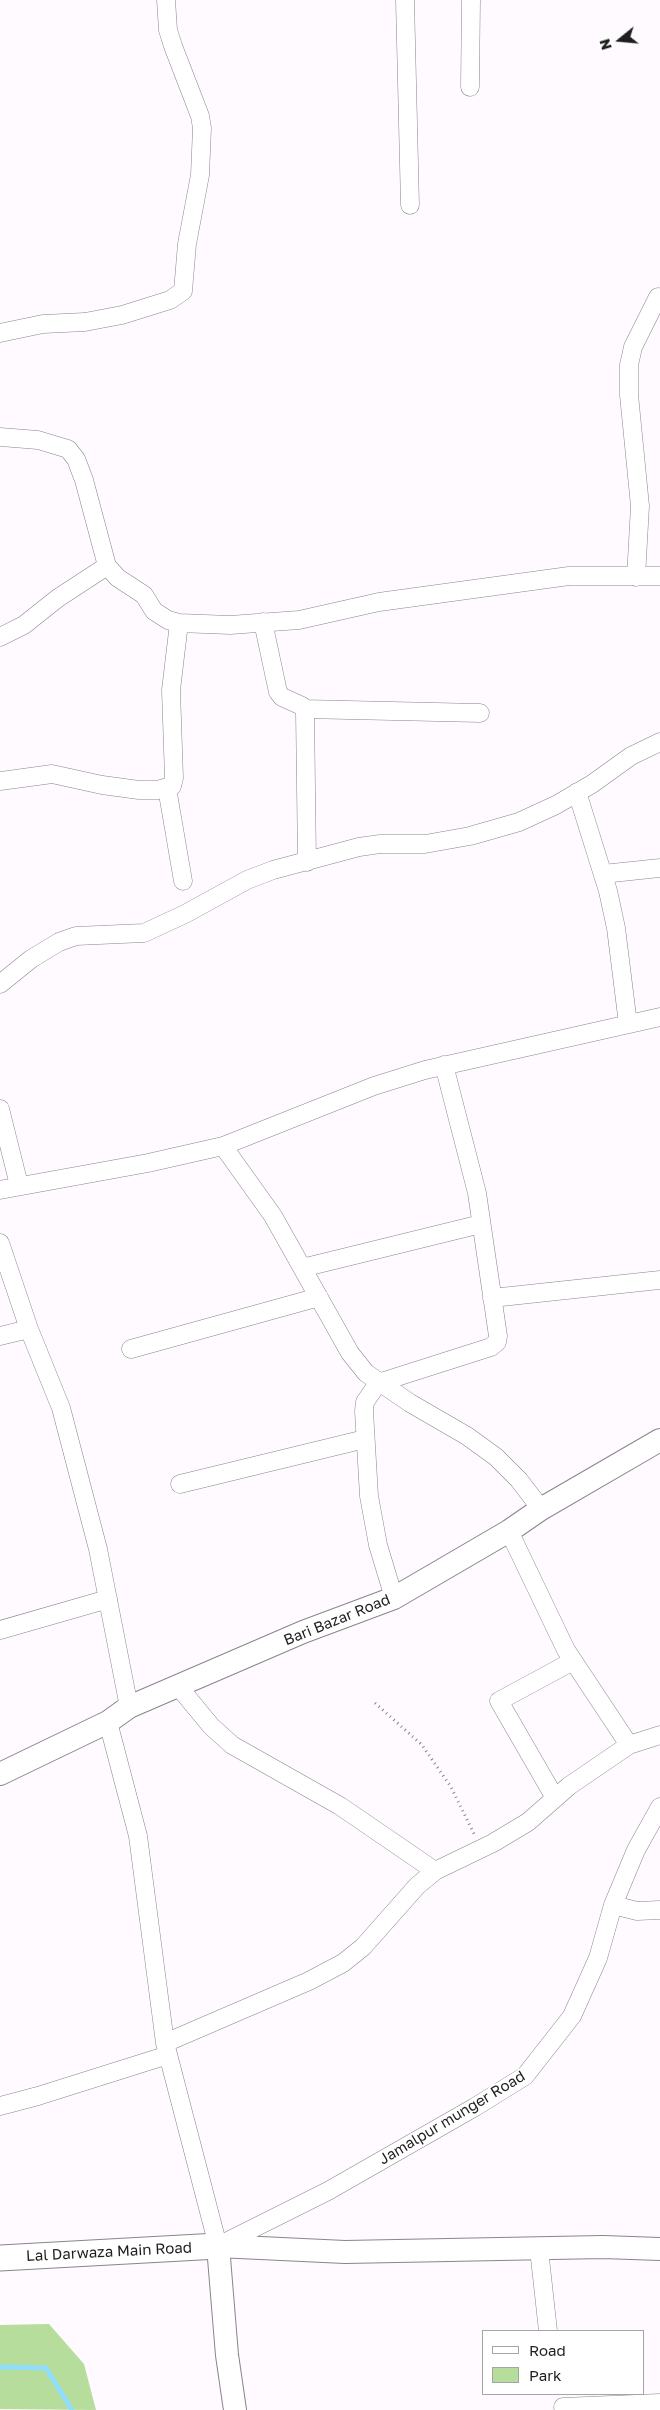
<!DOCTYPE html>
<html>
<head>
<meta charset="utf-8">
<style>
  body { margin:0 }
  #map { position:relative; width:660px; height:2410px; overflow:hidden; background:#fefaff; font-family:"Golos Text",sans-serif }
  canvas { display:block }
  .legend { position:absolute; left:482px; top:2330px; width:162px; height:65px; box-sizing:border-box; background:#fff; border:1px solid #a5a5a5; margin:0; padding:6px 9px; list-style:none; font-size:15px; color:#1f1e1f }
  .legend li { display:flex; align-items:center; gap:10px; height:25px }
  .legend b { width:25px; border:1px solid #a5a5a5 }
  .north { position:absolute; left:595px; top:15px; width:50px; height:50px; -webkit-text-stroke:4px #fff; paint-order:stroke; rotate:253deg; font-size:14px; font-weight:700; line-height:20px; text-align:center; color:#1f1e1f }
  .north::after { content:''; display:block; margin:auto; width:18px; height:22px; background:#1f1e1f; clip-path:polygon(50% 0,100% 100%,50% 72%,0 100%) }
</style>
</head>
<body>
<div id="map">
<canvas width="660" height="2410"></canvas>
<ul class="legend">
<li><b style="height:6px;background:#fff"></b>Road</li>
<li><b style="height:14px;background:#b7dd9c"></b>Park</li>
</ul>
<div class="north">N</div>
</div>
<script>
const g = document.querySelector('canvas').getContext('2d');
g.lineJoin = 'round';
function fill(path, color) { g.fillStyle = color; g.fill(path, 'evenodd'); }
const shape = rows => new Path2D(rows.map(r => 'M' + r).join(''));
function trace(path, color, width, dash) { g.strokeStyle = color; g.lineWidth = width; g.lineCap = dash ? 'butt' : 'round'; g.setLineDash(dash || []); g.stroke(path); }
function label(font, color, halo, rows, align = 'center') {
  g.font = font + ' "Golos Text",sans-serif'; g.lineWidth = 4; g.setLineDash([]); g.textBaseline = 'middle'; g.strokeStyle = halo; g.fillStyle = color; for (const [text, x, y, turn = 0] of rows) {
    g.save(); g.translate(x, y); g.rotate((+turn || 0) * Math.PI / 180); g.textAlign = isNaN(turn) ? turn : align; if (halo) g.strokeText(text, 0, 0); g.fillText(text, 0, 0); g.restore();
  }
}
const green = shape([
  [49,2324,84,2364,96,2410,0,2409,0,2325]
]);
const stream = shape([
  [0,2367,46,2368,72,2410]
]);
const path = shape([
  [375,1703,422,1745,451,1787,474,1834]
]);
const minor = shape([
  [405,0,410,205],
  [470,87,471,0],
  [0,333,43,324,85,322,122,315,170,300,183,291,187,244,200,175,202,128,200,116,173,46,168,30,166,0],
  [0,437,38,440,68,449,76,459,84,480,107,566,118,578,144,595,154,611,168,620,179,623,230,625,299,620,379,602,569,576,660,576],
  [636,577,640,506,629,395,629,365,633,347,658,297],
  [263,622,278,692,282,697,302,706,305,712,307,862],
  [0,637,24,625,58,598,107,566],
  [304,709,480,713],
  [0,781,52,774,102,785,139,790,157,790,172,786,174,778,171,690,179,623],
  [167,788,183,881],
  [577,792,608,891,616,928,628,1024],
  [603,874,660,868],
  [0,984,31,959,59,942,76,936,144,933,185,914,247,880,273,870,359,847,380,844,425,844,470,836,519,822,556,805,592,784,631,756,660,742],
  [0,1109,19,1185],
  [223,1146,273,1216,350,1353,366,1373,410,1403,467,1436,496,1457,519,1480,541,1509],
  [0,1190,148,1163,223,1146,374,1086,425,1070,660,1017],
  [0,1243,29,1329,61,1408,98,1549,129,1707],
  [302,1268,481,1224],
  [492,1298,660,1280],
  [0,1336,29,1329],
  [131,1349,319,1297],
  [180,1484,365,1439],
  [509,1531,566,1650,629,1745],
  [394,1598,378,1545,369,1496,364,1411,365,1402,378,1383,491,1347,497,1342,498,1336,477,1193,444,1065],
  [0,1630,108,1599],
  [178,1686,211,1726,232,1745,340,1806,435,1871],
  [108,1722,138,1836,165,2043,218,2246,328,2191,475,2107,525,2076,572,2016,598,1958,613,1905,636,1850,660,1807],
  [555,1798,499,1701,573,1661],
  [613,1905,637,1911,660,1910],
  [165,2043,309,1981,343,1963,363,1947,417,1886,435,1871,493,1843,528,1822,569,1786,629,1745,660,1735],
  [0,2106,38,2096,168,2055],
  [539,2249,548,2331],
  [563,2407,660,2403]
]);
const tertiary = shape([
  [0,1774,108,1722,129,1707,303,1632,394,1598,509,1531,541,1509,660,1440],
  [235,2410,227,2355,218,2246,345,2252,603,2247,660,2249]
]);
const secondary = shape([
  [0,2258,218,2246]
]);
const streetNames = [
  ["Bari Bazar Road",337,1620,-22],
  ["Jamalpur munger Road",452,2118,-31],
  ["Lal Darwaza Main Road",109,2252,-3]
];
fill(green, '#b7dd9c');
trace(stream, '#90defb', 5);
trace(minor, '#89858a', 19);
trace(tertiary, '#89858a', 24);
trace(secondary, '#89858a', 27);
trace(path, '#858386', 3, [1, 4]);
trace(minor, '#fff', 18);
trace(tertiary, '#fff', 22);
trace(secondary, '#fff', 25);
label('15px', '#1f1e1f', '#fff', streetNames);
</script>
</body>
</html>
